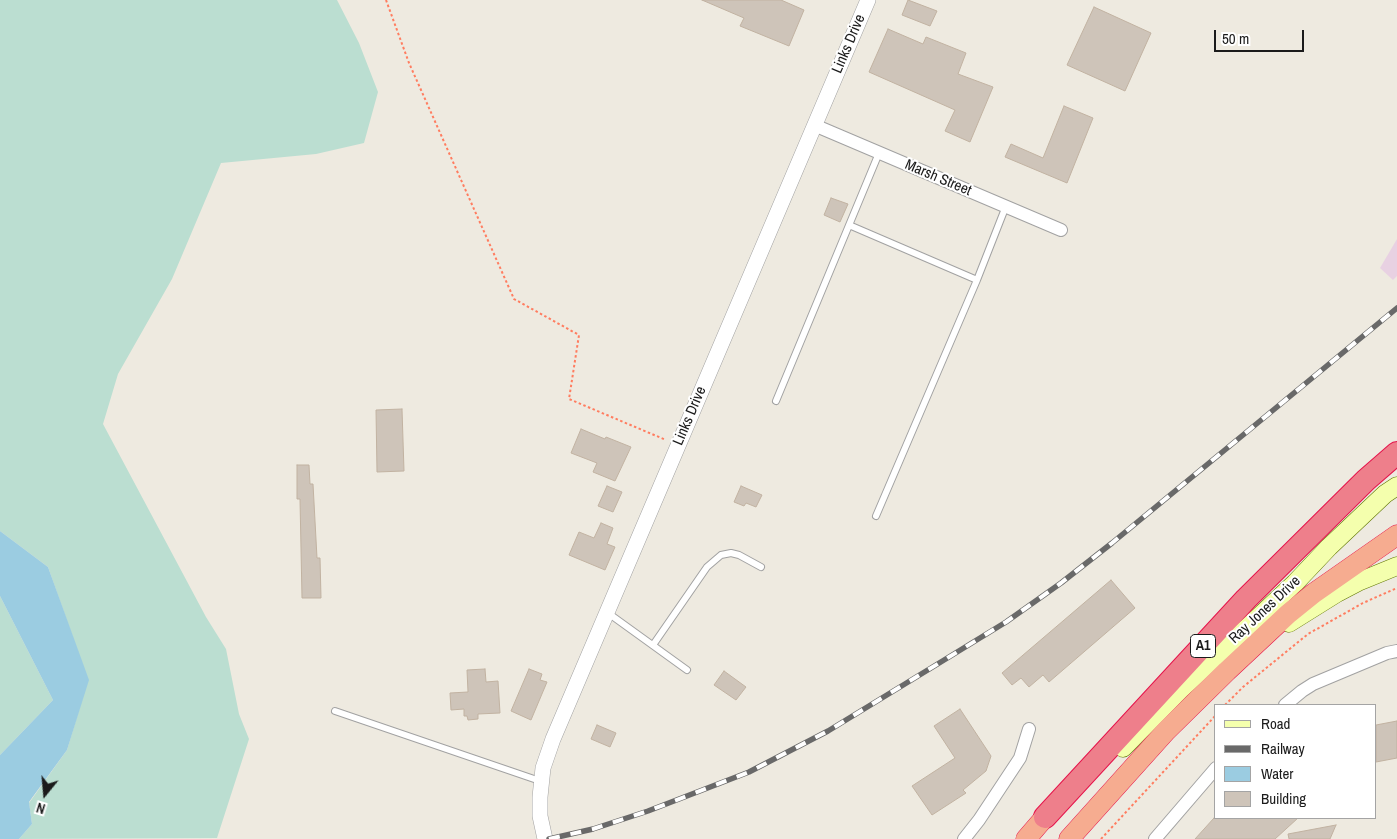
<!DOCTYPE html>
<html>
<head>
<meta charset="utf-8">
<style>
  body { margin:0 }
  #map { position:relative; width:1397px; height:839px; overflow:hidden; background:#eeeae0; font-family:"Archivo Narrow",sans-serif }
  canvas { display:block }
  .legend { position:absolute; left:1214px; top:704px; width:162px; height:115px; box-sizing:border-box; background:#fff; border:1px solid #a4a4a4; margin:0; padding:6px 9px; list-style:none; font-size:15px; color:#1b1b1b }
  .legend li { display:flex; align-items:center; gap:10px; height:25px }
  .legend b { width:25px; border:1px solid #a4a4a4 }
  .north { position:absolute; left:20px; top:769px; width:50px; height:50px; -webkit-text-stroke:4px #fff; paint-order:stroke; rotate:197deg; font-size:14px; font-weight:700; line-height:20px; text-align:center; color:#1b1b1b }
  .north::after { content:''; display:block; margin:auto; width:18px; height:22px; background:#1b1b1b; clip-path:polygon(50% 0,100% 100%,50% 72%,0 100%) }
  .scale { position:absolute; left:1214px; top:30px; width:90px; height:22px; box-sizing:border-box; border:2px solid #1b1b1b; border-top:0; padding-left:6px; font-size:15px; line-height:18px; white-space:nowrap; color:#1b1b1b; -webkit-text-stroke:4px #fff; paint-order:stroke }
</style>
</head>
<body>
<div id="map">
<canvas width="1397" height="839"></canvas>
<ul class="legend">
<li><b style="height:6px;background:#f4ffad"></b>Road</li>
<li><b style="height:6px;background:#696969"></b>Railway</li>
<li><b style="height:14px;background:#9bcce1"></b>Water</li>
<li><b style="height:14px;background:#cec4b9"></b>Building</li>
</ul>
<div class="north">N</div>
<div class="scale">50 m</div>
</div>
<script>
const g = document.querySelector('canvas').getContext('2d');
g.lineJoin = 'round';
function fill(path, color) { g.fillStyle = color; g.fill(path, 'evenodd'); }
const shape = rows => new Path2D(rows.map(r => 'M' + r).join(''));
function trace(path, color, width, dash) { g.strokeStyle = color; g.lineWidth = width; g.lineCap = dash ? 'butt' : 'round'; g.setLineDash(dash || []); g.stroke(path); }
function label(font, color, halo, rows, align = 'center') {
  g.font = font + ' "Archivo Narrow",sans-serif'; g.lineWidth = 4; g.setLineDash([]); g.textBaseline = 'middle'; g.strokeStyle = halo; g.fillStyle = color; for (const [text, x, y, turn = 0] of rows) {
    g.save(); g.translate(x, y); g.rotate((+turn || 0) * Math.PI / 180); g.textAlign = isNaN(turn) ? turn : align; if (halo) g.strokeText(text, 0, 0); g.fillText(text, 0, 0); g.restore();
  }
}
const industrial = shape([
  [1397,239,1397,276,1393,280,1380,268]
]);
const wetland = shape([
  [0,0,337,0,359,43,378,92,364,143,316,154,221,163,172,279,118,374,103,424,206,617,226,649,239,714,249,739,217,838,19,839,32,824,29,803,67,750,88,680,48,567,0,531],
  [0,596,53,700,0,755]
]);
const water = shape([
  [0,531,48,567,89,680,67,750,29,802,32,824,19,839,0,839,0,755,53,700,0,596]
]);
const building = shape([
  [702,0,781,0,804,10,789,46,740,26,744,18,702,0],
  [908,0,937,11,930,26,902,15,908,0],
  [1094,7,1151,33,1125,91,1067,65,1094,7],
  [888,29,923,44,926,37,966,53,958,74,993,87,970,142,945,131,955,110,869,72,888,29],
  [1064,106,1093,118,1067,183,1005,157,1011,144,1043,158,1064,106],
  [831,198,848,204,840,222,824,215,831,198],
  [402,409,404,471,377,472,376,410,402,409],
  [581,429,605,439,606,437,631,447,615,481,593,472,597,463,571,453,581,429],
  [297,465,309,465,310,484,313,484,317,558,320,558,321,598,302,598,300,499,297,499,297,465],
  [607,486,622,492,613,512,598,506,607,486],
  [741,486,762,495,756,507,746,503,744,506,734,502,741,486],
  [601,523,613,528,607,544,615,547,605,570,569,555,579,532,594,538,601,523],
  [1111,580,1135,608,1049,682,1043,675,1029,687,1021,678,1012,685,1002,673,1111,580],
  [485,669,486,682,498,681,500,713,478,714,478,719,468,720,467,716,464,716,464,709,451,710,450,693,468,692,467,670,485,669],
  [529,669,542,674,540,680,547,682,531,720,511,711,529,669],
  [724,671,746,687,736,700,714,685,724,671],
  [960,709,991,756,986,771,963,790,966,793,932,815,912,786,955,758,934,726,960,709],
  [1397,721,1397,758,1376,762,1376,725,1397,721],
  [597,725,616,733,610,747,591,739,597,725],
  [1214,818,1298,818,1275,839,1195,839,1214,818],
  [1336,825,1330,839,1289,839,1288,834,1336,825]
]);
const path = shape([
  [386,0,409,63,514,299,579,335,569,399,666,440],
  [1225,705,1243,687,1308,634,1363,603,1397,588],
  [1101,839,1216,715]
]);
const service = shape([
  [849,225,977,280],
  [776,401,879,153],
  [876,516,977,280,1006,206],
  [608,613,687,670],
  [653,645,707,567,721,555,731,553,739,555,761,567],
  [335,711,540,781]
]);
const minor = shape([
  [814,125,1061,230],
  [1285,705,1302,691,1313,684,1387,653,1397,651],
  [964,839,979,820,1020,758,1029,729],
  [1155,839,1216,768]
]);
const tertiary = shape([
  [545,839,540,816,540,797,543,768,553,739,868,0]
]);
const secondary = shape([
  [1289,623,1337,593,1358,582,1397,566],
  [1123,748,1180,690,1295,583,1329,547,1385,494,1397,486]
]);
const trunk = shape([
  [1026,839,1045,817],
  [1069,839,1166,731,1227,671,1288,614,1314,593,1397,535]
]);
const motorway = shape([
  [1045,817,1246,599,1366,480,1397,453]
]);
const rail = shape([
  [549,839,593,829,648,811,749,772,828,731,949,657,1006,622,1061,583,1112,543,1397,308]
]);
const shields = [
  [1203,646,25]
];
const shieldNames = [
  ["A1",1203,646]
];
const streetNames = [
  ["Links Drive",849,44,-67],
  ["Marsh Street",938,178,23],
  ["Links Drive",690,416,-67],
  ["Ray Jones Drive",1265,610,-43]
];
fill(industrial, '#e8d1e2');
fill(wetland, '#bbded1');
fill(water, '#9bcce1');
fill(building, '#cec4b9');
trace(building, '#c1b2a1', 1);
trace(service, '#a2a2a2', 8);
trace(minor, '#a2a2a2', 14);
trace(tertiary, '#a2a2a2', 16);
trace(secondary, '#5f7500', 19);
trace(trunk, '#e5134b', 21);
trace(motorway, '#e5134b', 24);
trace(path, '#ff7d60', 2, [2.5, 2.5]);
trace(service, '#fff', 6);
trace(minor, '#fff', 12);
trace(tertiary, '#fff', 15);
trace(secondary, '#f4ffad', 18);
trace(trunk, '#f6ac90', 20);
trace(motorway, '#ee7f8b', 22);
trace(rail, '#696969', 5.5);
trace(rail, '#fff', 4, [11]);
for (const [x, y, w] of shields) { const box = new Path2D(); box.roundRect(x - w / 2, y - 11.5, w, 23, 4); g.fillStyle = '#fff'; g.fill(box); trace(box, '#1b1b1b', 1); }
label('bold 14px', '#1b1b1b', null, shieldNames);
label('15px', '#1b1b1b', '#fff', streetNames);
</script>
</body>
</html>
